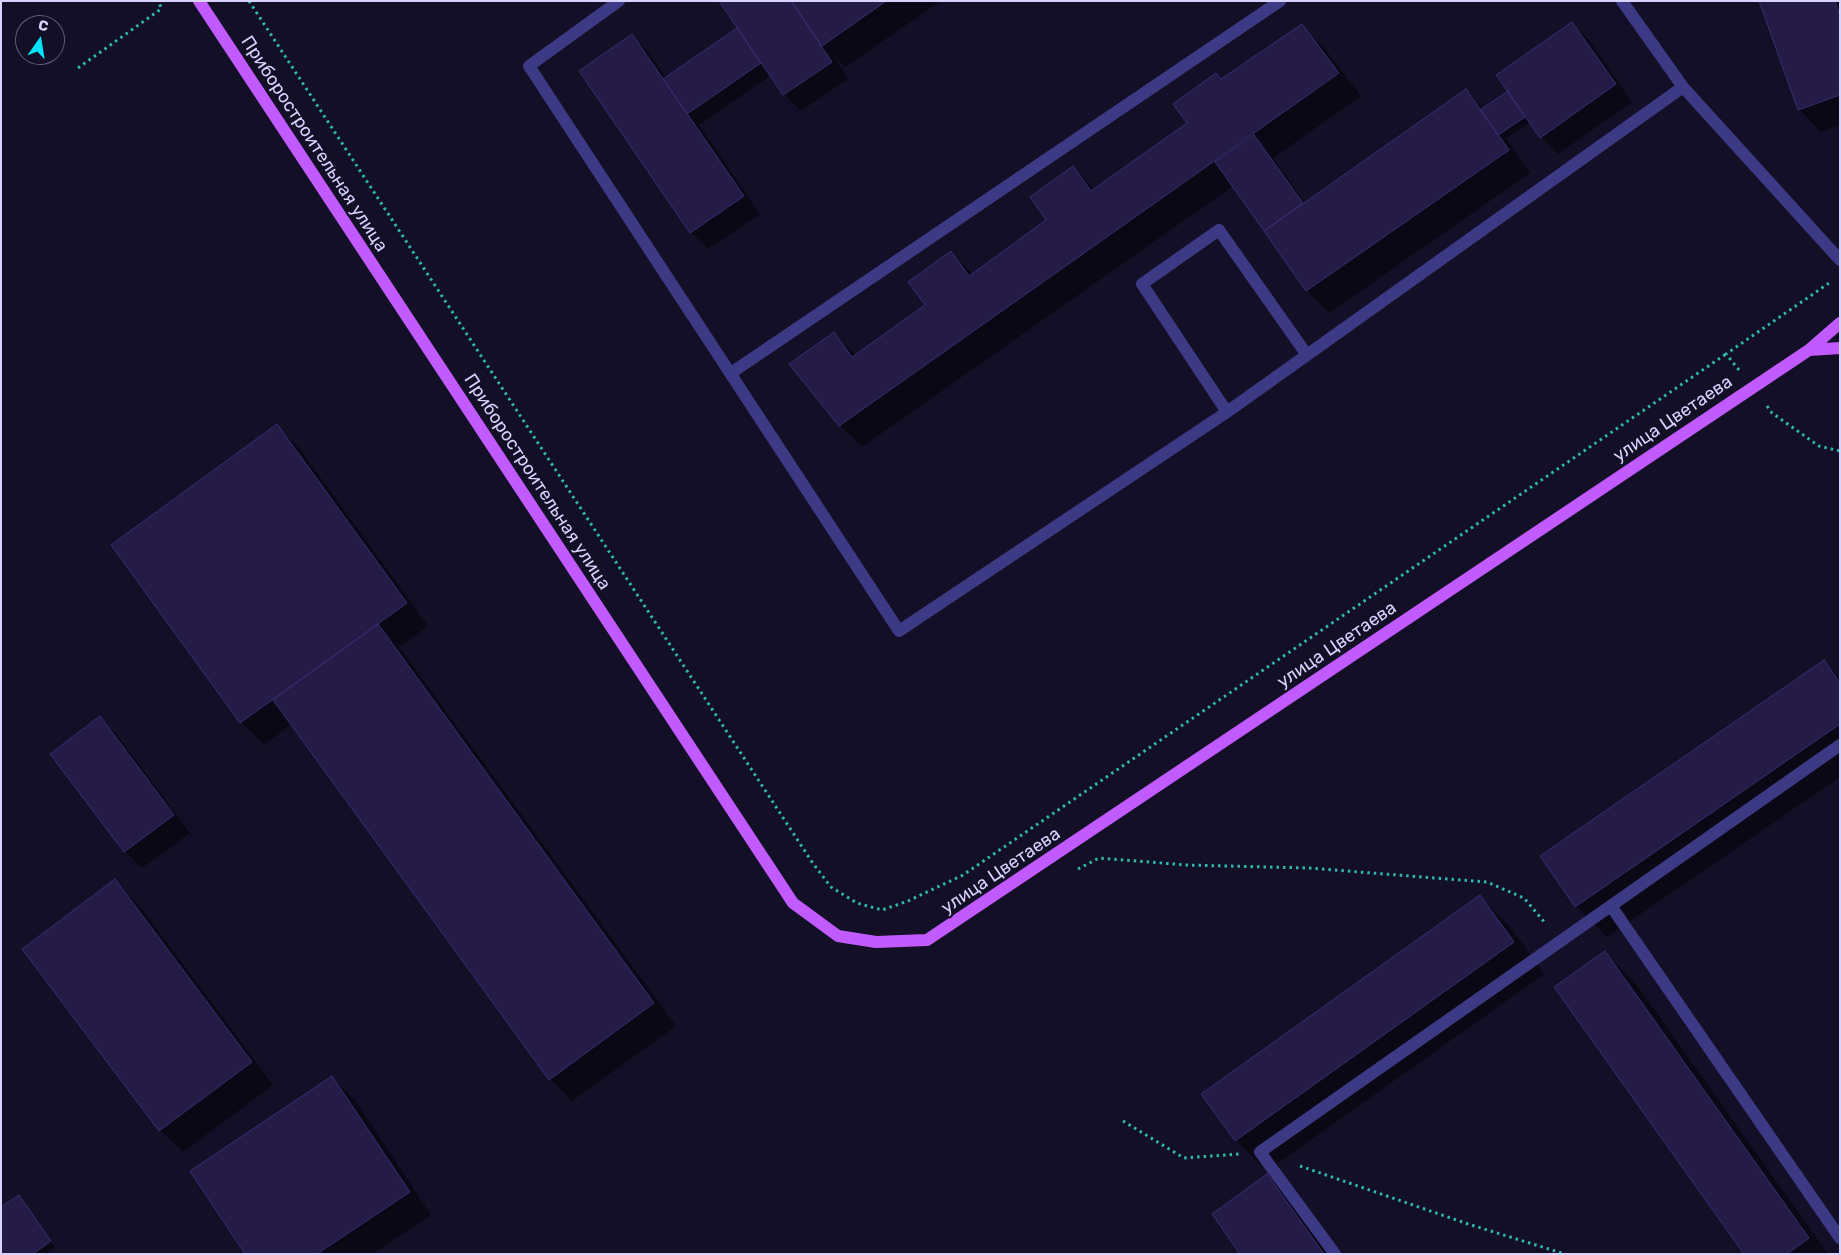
<!DOCTYPE html>
<html>
<head>
<meta charset="utf-8">
<style>
  body { margin:0 }
  #map { position:relative; width:1841px; height:1255px; overflow:hidden; background:#130f26; font-family:Rubik,sans-serif }
  canvas { display:block }
  .frame { position:absolute; inset:0; border:2px solid #d9d4ff; pointer-events:none }
  .north { position:absolute; left:15px; top:15px; width:50px; height:50px; box-sizing:border-box; background:#130f26; border:1px solid #625e7d; border-radius:50%; rotate:13deg; font-size:14px; font-weight:700; line-height:20px; text-align:center; color:#d9d4ff }
  .north::after { content:''; display:block; margin:auto; width:18px; height:22px; background:#00e5ff; clip-path:polygon(50% 0,100% 100%,50% 72%,0 100%) }
</style>
</head>
<body>
<div id="map">
<canvas width="1841" height="1255"></canvas>
<div class="frame"></div>
<div class="north">С</div>
</div>
<script>
const g = document.querySelector('canvas').getContext('2d');
g.lineJoin = 'round';
function fill(path, color) { g.fillStyle = color; g.fill(path, 'evenodd'); }
const shape = rows => new Path2D(rows.map(r => 'M' + r).join(''));
function trace(path, color, width, dash) { g.strokeStyle = color; g.lineWidth = width; g.lineCap = dash ? 'butt' : 'round'; g.setLineDash(dash || []); g.stroke(path); }
function label(font, color, halo, rows, align = 'center') {
  g.font = font + ' Rubik,sans-serif'; g.lineWidth = 4.5; g.setLineDash([]); g.textBaseline = 'middle'; g.strokeStyle = halo; g.fillStyle = color; for (const [text, x, y, turn = 0] of rows) {
    g.save(); g.translate(x, y); g.rotate((+turn || 0) * Math.PI / 180); g.textAlign = isNaN(turn) ? turn : align; if (halo) g.strokeText(text, 0, 0); g.fillText(text, 0, 0); g.restore();
  }
}
const shadow = shape([
  [720,1,941,1,845,67,835,57,848,79,801,111,784,94,771,75,699,125,760,214,708,249,691,232,632,36,649,53,666,78,737,29,742,33],
  [1760,1,1840,1,1840,125,1821,132,1799,109],
  [1572,23,1589,40,1632,102,1558,154,1541,137,1531,122,1506,138,1530,173,1329,313,1307,290,1233,186,862,447,840,425,834,333,856,355,927,305,951,252,973,274,1048,221,1073,168,1095,190,1188,123,1221,81,1301,26,1324,48,1361,96,1273,158,1305,203,1466,91,1484,109,1510,92],
  [277,426,299,448,428,626,399,647,676,1026,572,1101,550,1079,292,724,264,745,241,722,112,545],
  [1824,662,1840,678,1840,777,1607,937,1576,906],
  [100,718,117,735,190,833,142,868,125,851],
  [115,881,137,903,273,1085,183,1152,160,1130,24,949],
  [1480,897,1511,928,1544,974,1267,1171,1236,1140],
  [1605,953,1636,984,1828,1254,1745,1254],
  [332,1078,355,1100,431,1215,372,1254,246,1254],
  [1267,1176,1298,1207,1332,1254,1242,1254],
  [19,1197,55,1247,46,1254,1,1254]
]);
const building = shape([
  [719,1,791,1,832,62,783,95,719,1],
  [791,1,886,1,822,46,791,1],
  [1759,1,1835,1,1840,16,1840,95,1798,110,1759,1],
  [1572,22,1616,84,1540,138,1496,75,1572,22],
  [1302,24,1339,73,839,426,789,364,834,332,852,357,925,305,908,282,951,251,969,276,1046,220,1030,197,1073,166,1091,191,1187,123,1173,104,1216,73,1221,79,1302,24],
  [737,28,761,63,687,114,663,79,737,28],
  [632,34,744,196,690,233,579,71,632,34],
  [1466,89,1509,150,1306,291,1264,231,1466,89],
  [1508,91,1525,117,1498,135,1480,110,1508,91],
  [1254,135,1303,203,1264,231,1215,162,1254,135],
  [277,424,407,603,240,723,111,545,277,424],
  [378,624,654,1003,549,1080,273,700,378,624],
  [1824,660,1840,683,1840,724,1575,907,1540,856,1824,660],
  [100,716,174,815,124,852,50,754,100,716],
  [115,879,252,1062,159,1131,22,949,115,879],
  [1480,895,1514,942,1235,1141,1201,1094,1480,895],
  [1605,951,1809,1238,1787,1254,1744,1254,1554,987,1605,951],
  [332,1076,410,1192,317,1254,245,1254,190,1171,332,1076],
  [1267,1174,1324,1254,1240,1254,1212,1214,1267,1174],
  [19,1195,51,1241,33,1254,1,1254,1,1207,19,1195]
]);
const path = shape([
  [249,1,812,862,831,887,857,903,882,910,908,901,963,875,1726,354],
  [78,68,161,9,159,1],
  [1739,370,1726,354,1832,281],
  [1767,406,1772,413,1819,446,1840,451],
  [1078,869,1099,858,1186,865,1308,868,1487,882,1524,898,1546,924],
  [1123,1121,1184,1158,1239,1154],
  [1300,1166,1468,1224,1565,1254]
]);
const minor = shape([
  [619,1,529,66,899,631,1227,412],
  [1622,1,1683,87,1840,260],
  [1307,355,1227,412,1142,284,1219,230,1307,355,1683,87],
  [731,373,1280,1],
  [1611,906,1840,1238],
  [1335,1254,1260,1152,1840,745]
]);
const major = shape([
  [199,1,793,903,838,936,876,942,927,940,1809,350,1840,323],
  [1809,350,1840,348]
]);
const streetNames = [
  ["Приборостроительная улица",314,144,57],
  ["улица Цветаева",1673,419,-34],
  ["Приборостроительная улица",537,482,57],
  ["улица Цветаева",1337,645,-34],
  ["улица Цветаева",1001,871,-34]
];
fill(shadow, '#0007');
fill(building, '#241b47');
trace(building, '#3b2d73', 1);
trace(path, '#2fb8b0', 3, [2.5, 4]);
trace(minor, '#3d3a85', 12);
trace(major, '#c25bff', 12);
label('18px', '#d9d4ff', '#130f26', streetNames);
</script>
</body>
</html>
